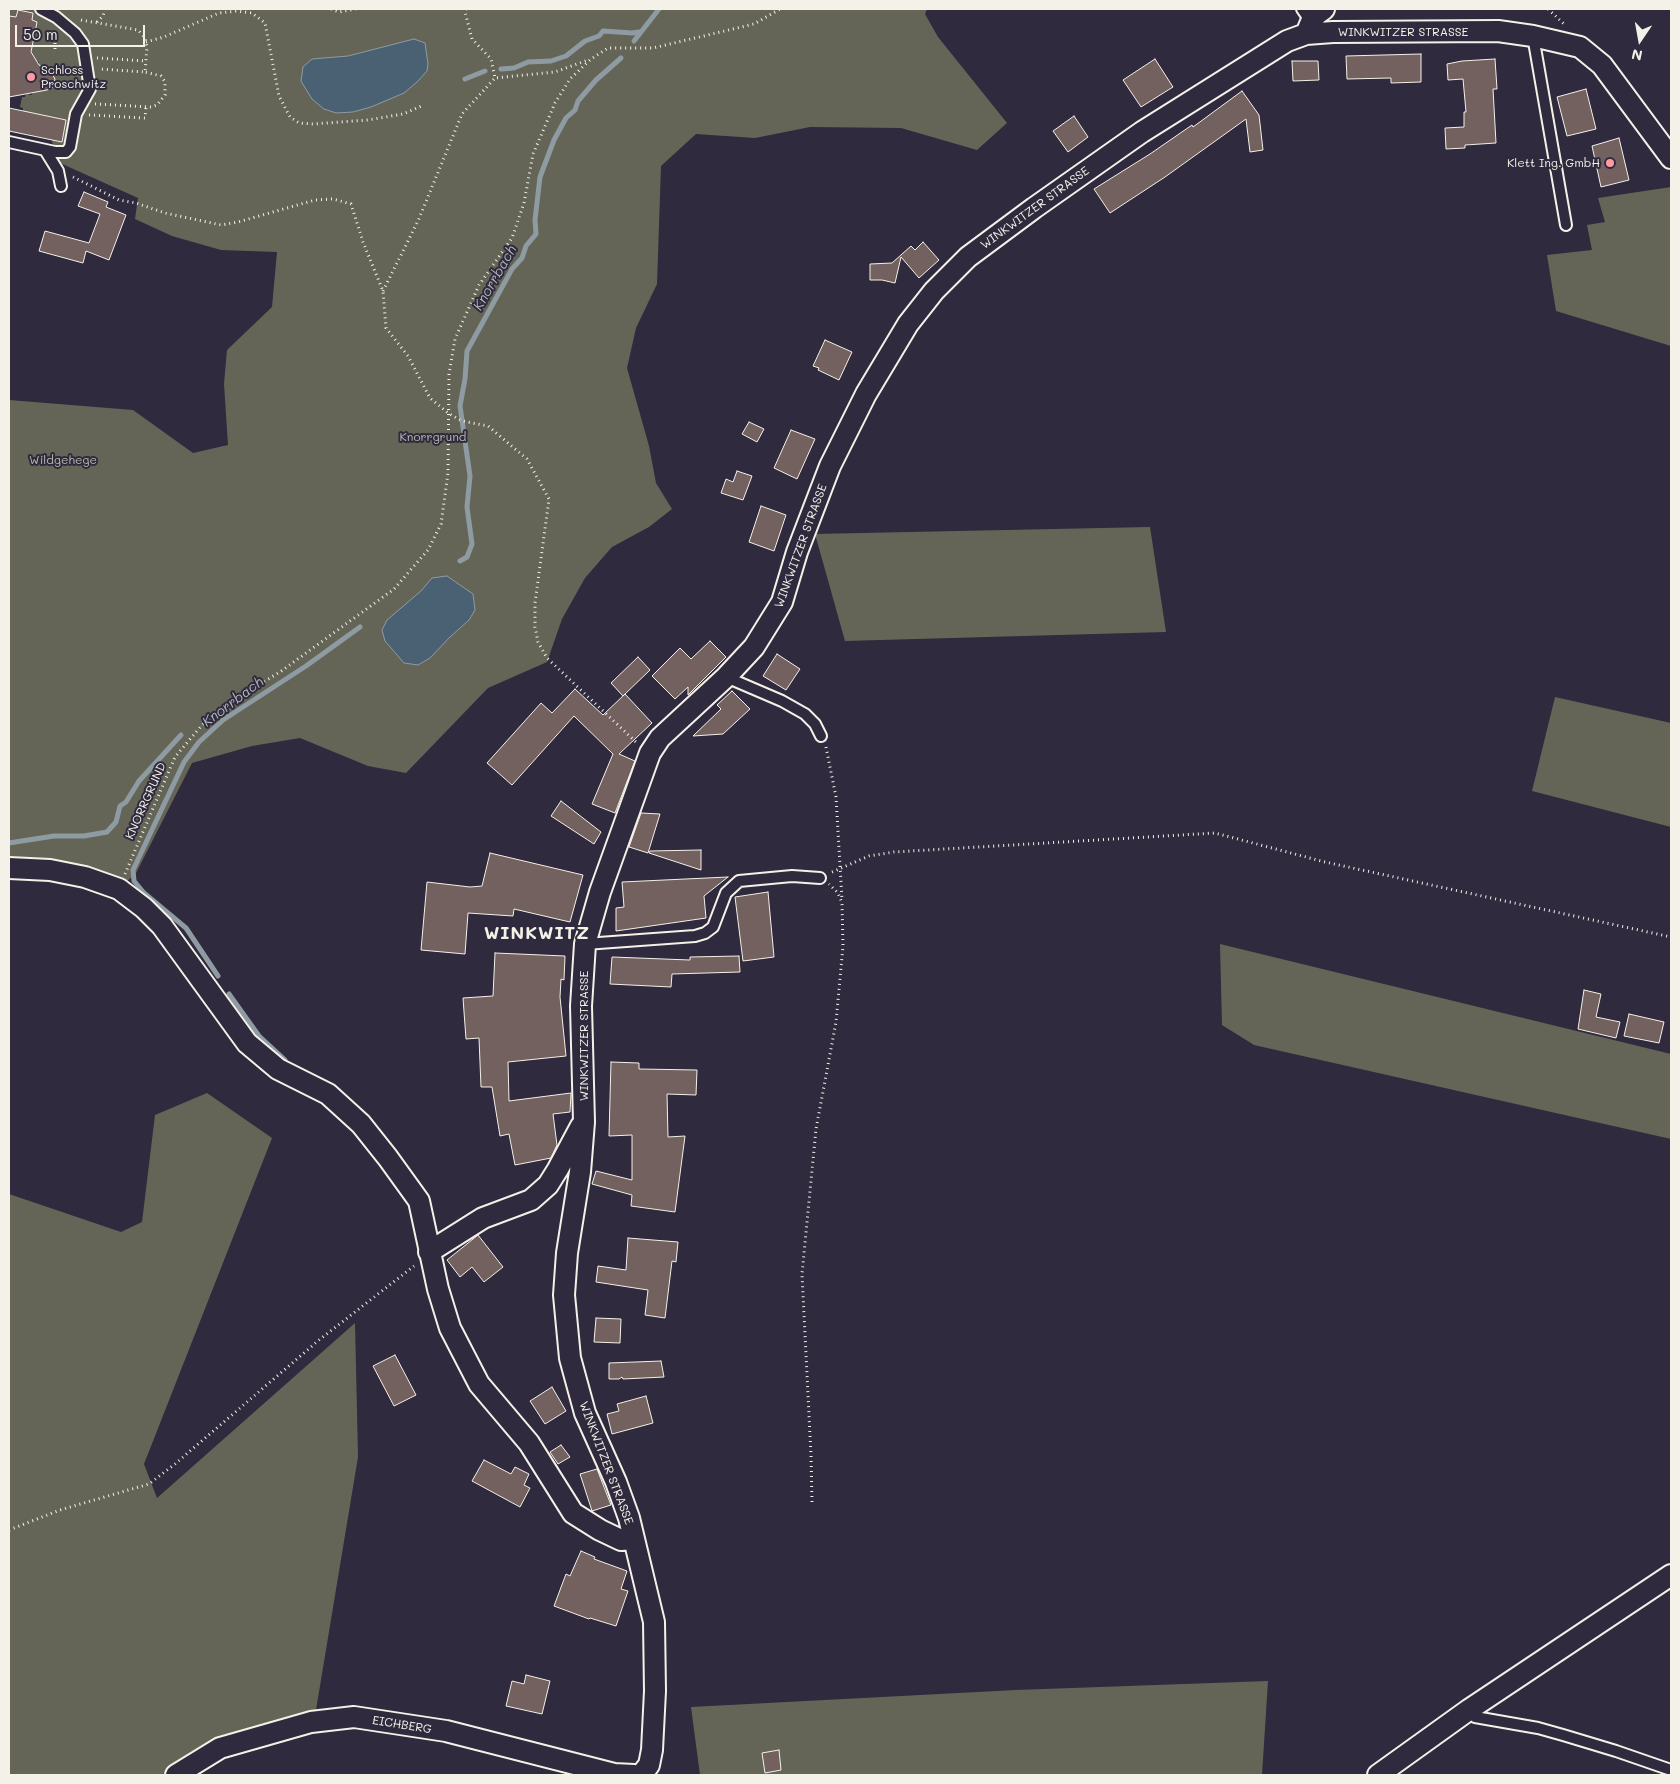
<!DOCTYPE html>
<html>
<head>
<meta charset="utf-8">
<style>
  body { margin:0 }
  #map { position:relative; width:1680px; height:1784px; overflow:hidden; background:#2f2a3d; font-family:Mali,sans-serif }
  canvas { display:block }
  .frame { position:absolute; inset:0; border:10px solid #f4f1e8; pointer-events:none }
  .north { position:absolute; left:1615px; top:15px; width:50px; height:50px; -webkit-text-stroke:4px #2f2a3d; paint-order:stroke; rotate:192deg; font-size:14px; font-weight:700; line-height:20px; text-align:center; color:#f4f1e8 }
  .north::after { content:''; display:block; margin:auto; width:18px; height:22px; background:#f4f1e8; clip-path:polygon(50% 0,100% 100%,50% 72%,0 100%) }
  .scale { position:absolute; left:15px; top:25px; width:130px; height:22px; box-sizing:border-box; border:2px solid #f4f1e8; border-top:0; padding-left:6px; font-size:15px; line-height:18px; white-space:nowrap; color:#f4f1e8; -webkit-text-stroke:4px #2f2a3d; paint-order:stroke }
</style>
</head>
<body>
<div id="map">
<canvas width="1680" height="1784"></canvas>
<div class="frame"></div>
<div class="north">N</div>
<div class="scale">50 m</div>
</div>
<script>
const g = document.querySelector('canvas').getContext('2d');
g.lineJoin = 'round';
function fill(path, color) { g.fillStyle = color; g.fill(path, 'evenodd'); }
const shape = rows => new Path2D(rows.map(r => 'M' + r).join(''));
function trace(path, color, width, dash) { g.strokeStyle = color; g.lineWidth = width; g.lineCap = dash ? 'butt' : 'round'; g.setLineDash(dash || []); g.stroke(path); }
function label(font, color, halo, rows, align = 'center') {
  g.font = font + ' Mali,sans-serif'; g.lineWidth = 4; g.setLineDash([]); g.textBaseline = 'middle'; g.strokeStyle = halo; g.fillStyle = color; for (const [text, x, y, turn = 0] of rows) {
    g.save(); g.translate(x, y); g.rotate((+turn || 0) * Math.PI / 180); g.textAlign = isNaN(turn) ? turn : align; if (halo) g.strokeText(text, 0, 0); g.fillText(text, 0, 0); g.restore();
  }
}
const green = shape([
  [9,9,927,9,925,14,938,37,1007,123,977,150,901,128,810,127,755,138,696,134,661,166,657,284,636,328,627,368,649,446,656,483,672,509,649,527,612,547,585,578,562,619,547,662,488,688,406,773,368,766,300,738,252,746,192,763,135,875,127,881,53,860,9,858,9,400,133,410,193,453,228,445,224,384,227,350,272,307,277,252,221,250,172,236,135,219,138,198,60,163,51,139,62,141,66,120,23,111,23,108,20,107,22,97,25,97,26,94,32,95,33,90,41,91,48,90,52,88,54,83,54,75,46,69,38,67,39,62,34,60,34,56,31,54,37,22,32,20,33,12,18,10,16,17,9,16],
  [1671,187,1671,346,1556,311,1547,255,1592,250,1587,225,1605,222,1598,198],
  [1150,527,1166,632,845,641,815,534],
  [1555,697,1671,723,1671,827,1532,791],
  [1220,944,1671,1054,1671,1139,1254,1045,1222,1025],
  [207,1093,272,1138,144,1464,157,1498,355,1323,358,1457,316,1710,209,1746,161,1775,9,1775,9,1194,121,1232,142,1222,155,1115],
  [1268,1681,1262,1775,700,1775,691,1707,1016,1690]
]);
const water = shape([
  [414,39,425,43,428,64,427,71,417,82,404,93,371,107,353,112,336,113,324,109,312,99,301,81,303,67,312,59,348,56,414,39],
  [447,576,473,594,475,610,469,620,450,637,430,658,418,665,404,663,385,641,382,630,387,620,421,591,432,578,447,576]
]);
const stream = shape([
  [634,41,659,9],
  [501,69,514,68,528,62,551,61,566,56,585,41,599,36,603,31,632,33,639,32],
  [465,79,485,71],
  [460,561,467,557,472,544,467,507,470,476,460,406,465,379,467,351,512,269,522,258,526,246,536,234,535,220,540,177,554,140,566,118,575,110,578,101,596,80,621,58],
  [9,843,54,836,84,836,107,832,116,822,120,806,126,802,139,781,181,735],
  [218,976,186,928,144,893,134,881,133,870,184,762,199,742,223,720,306,666,360,627],
  [229,994,259,1036,285,1060]
]);
const building = shape([
  [18,10,33,13,32,20,37,22,31,52,39,65,51,72,55,79,52,88,47,90,9,97,9,16,16,17,18,10],
  [1421,54,1421,82,1391,83,1391,78,1347,79,1346,56,1421,54],
  [1155,59,1173,87,1141,107,1123,80,1155,59],
  [1495,59,1497,89,1493,89,1496,143,1465,145,1465,148,1446,149,1445,128,1464,127,1464,112,1466,112,1463,79,1448,80,1447,64,1462,61,1495,59],
  [1292,61,1318,61,1319,80,1293,81,1292,61],
  [1586,89,1596,129,1567,136,1557,97,1586,89],
  [1242,91,1259,115,1263,150,1250,152,1246,119,1165,177,1110,213,1094,189,1150,154,1192,125,1193,127,1242,91],
  [9,108,66,120,62,142,9,131,9,108],
  [1074,116,1088,137,1068,152,1053,131,1074,116],
  [1619,138,1629,180,1601,187,1592,146,1619,138],
  [84,192,108,202,106,207,126,215,109,260,86,251,83,263,39,251,45,231,89,243,100,214,78,206,84,192],
  [923,242,939,260,919,278,901,257,895,283,882,280,870,280,870,264,892,263,911,246,915,250,923,242],
  [825,340,852,352,839,380,818,370,819,368,813,366,825,340],
  [749,422,764,429,757,442,742,434,749,422],
  [791,430,815,439,797,479,774,468,791,430],
  [737,471,752,476,743,500,721,493,726,479,733,482,737,471],
  [761,506,786,515,774,551,749,542,761,506],
  [710,641,726,657,688,695,688,687,675,699,652,676,680,648,691,659,710,641],
  [777,654,800,669,786,690,763,676,777,654],
  [638,657,650,670,623,696,611,683,638,657],
  [575,689,603,715,625,694,652,723,619,754,635,761,615,813,592,804,613,754,574,716,512,785,487,763,541,703,552,713,575,689],
  [732,691,750,709,723,734,693,736,721,709,717,705,732,691],
  [561,801,601,832,594,844,551,816,561,801],
  [641,813,660,814,648,853,629,847,641,813],
  [701,850,701,870,649,853,650,851,701,850],
  [490,853,583,875,570,922,514,909,513,916,468,913,465,954,421,950,427,882,470,887,482,886,490,853],
  [728,877,704,896,706,918,616,931,616,908,624,907,622,882,728,877],
  [768,892,774,957,743,961,735,897,768,892],
  [495,953,565,956,564,980,561,979,560,997,566,1056,508,1062,509,1101,571,1093,570,1112,553,1114,557,1145,551,1158,515,1165,509,1134,500,1136,492,1087,481,1087,479,1038,466,1039,463,998,493,996,495,953],
  [739,956,740,972,672,974,671,987,610,984,612,957,690,960,690,957,739,956],
  [1584,990,1601,994,1596,1017,1620,1022,1616,1038,1578,1029,1584,990],
  [1629,1014,1664,1022,1659,1043,1624,1036,1629,1014],
  [611,1062,639,1063,639,1069,697,1070,696,1095,667,1094,668,1137,685,1136,675,1212,631,1206,632,1195,592,1184,596,1171,632,1180,632,1135,609,1136,611,1062],
  [478,1235,503,1267,484,1282,472,1267,460,1277,447,1260,478,1235],
  [628,1238,678,1242,676,1262,672,1261,665,1318,645,1315,648,1290,596,1282,598,1266,626,1270,628,1238],
  [596,1318,621,1319,620,1343,594,1342,596,1318],
  [395,1355,416,1395,394,1406,373,1366,395,1355],
  [661,1361,664,1377,623,1379,622,1377,619,1379,609,1379,609,1363,661,1361],
  [552,1387,566,1411,545,1424,530,1401,552,1387],
  [646,1396,653,1423,612,1434,607,1414,619,1411,617,1404,646,1396],
  [561,1445,570,1457,558,1464,550,1452,561,1445],
  [484,1460,511,1474,515,1467,529,1474,524,1485,530,1488,520,1507,472,1481,484,1460],
  [597,1469,611,1505,592,1511,580,1474,597,1469],
  [581,1551,595,1557,594,1559,627,1571,621,1589,628,1591,616,1626,590,1618,589,1619,554,1606,566,1574,570,1576,581,1551],
  [526,1675,550,1681,542,1714,506,1706,512,1681,524,1684,526,1675],
  [779,1750,781,1770,765,1773,762,1753,779,1750]
]);
const path = shape([
  [331,9,339,12,356,9],
  [466,9,465,12,472,39,491,59,495,78,555,72,588,60],
  [1548,9,1564,24],
  [81,20,138,30,145,38,147,47,145,72,100,69],
  [97,22,103,16,105,9],
  [146,42,164,37,219,13,237,11,252,13,265,23,279,96,290,117,299,123,313,124,368,120,403,114,424,105],
  [55,49,55,33],
  [97,58,146,61],
  [54,84,76,86],
  [95,104,151,107,157,105,165,95,165,82,161,76,145,72],
  [89,115,145,118,146,107],
  [73,177,119,200,136,203,165,213,221,225,238,222,315,200,333,199,351,204,363,242,383,291,386,328,408,356,430,398,448,413,462,421,488,426,527,459,549,499,535,603,535,627,538,642,547,658,637,743],
  [383,291,418,221,462,114,495,78],
  [826,747,836,797,842,899],
  [832,872,869,856,894,852,1215,833,1325,862,1671,937],
  [125,874,175,757,202,725,238,697,280,672,394,589,428,550,441,524,448,473,449,374,455,339,479,285,512,238,524,203,533,154,555,103,570,79,591,59,608,48,653,48,754,24,780,9],
  [812,1502,811,1455,802,1274,816,1129,836,1022,843,946,842,903,838,893,829,884],
  [9,1530,60,1510,149,1484,175,1464,319,1340,414,1266]
]);
const service = shape([
  [1302,9,1311,22],
  [1533,36,1566,225],
  [9,142,55,152,66,152,70,147,76,114,90,89,83,44,75,33,56,17,41,9],
  [45,150,58,171,61,186],
  [726,677,782,701,805,714,815,724,821,736],
  [585,944,695,936,705,933,713,927,726,893,739,881,792,876,820,878],
  [1470,1709,1475,1717,1538,1728,1563,1735,1616,1751,1671,1770]
]);
const minor = shape([
  [1306,34,1311,22,1317,14,1324,9],
  [9,868,50,870,85,877,119,889,144,908,162,926,247,1043,278,1069,328,1094,361,1124,388,1158,419,1201,438,1289,450,1328,479,1384,529,1443,573,1513,600,1530,621,1540,634,1539],
  [429,1252,483,1218,531,1200,548,1185,558,1169,581,1126],
  [176,1775,220,1748,311,1722,354,1717,446,1731,614,1774,634,1775],
  [641,1775,649,1765,652,1750,655,1691,654,1622,629,1518,616,1482,585,1413,570,1358,564,1295,567,1253,580,1172,584,1122,581,1006,585,944,600,892,650,753,660,738,726,677,754,647,782,602,797,552,830,466,866,394,908,324,934,291,968,257,1034,208,1142,132,1287,41,1306,34,1333,32,1498,31,1533,36,1580,47,1602,65,1671,158],
  [1378,1775,1470,1709,1671,1575]
]);
const markers = [
  [31,77,5,"#ff9aa2"],
  [1610,163,5,"#ff9aa2"]
];
const streetNames = [
  ["WINKWITZER STRASSE",1403,32],
  ["WINKWITZER STRASSE",1035,208,-36],
  ["WINKWITZER STRASSE",801,546,-70],
  ["KNORRGRUND",146,801,-66],
  ["WINKWITZER STRASSE",584,1036,-90],
  ["WINKWITZER STRASSE",606,1463,69],
  ["EICHBERG",402,1725,9]
];
const poiNames = [
  ["Schloss",41,70],
  ["Proschwitz",41,84],
  ["Klett Ing. GmbH",1600,163,"right"]
];
const parkNames = [
  ["Knorrgrund",433,437],
  ["Wildgehege",63,460]
];
const waterNames = [
  ["Knorrbach",495,278,-60],
  ["Knorrbach",233,702,-37]
];
const districtNames = [
  ["WINKWITZ",537,933]
];
fill(green, '#656557');
fill(water, '#4a6174');
trace(water, '#8e9ba2', 1);
trace(stream, '#8e9ba2', 5);
fill(building, '#73615f');
trace(building, '#f4f1e8', 1);
trace(service, '#f4f1e8', 14);
trace(minor, '#f4f1e8', 24);
trace(path, '#f4f1e8', 3, [1, 4]);
trace(service, '#2f2a3d', 10);
trace(minor, '#2f2a3d', 20);
for (const [x, y, r, color] of markers) { const dot = new Path2D(); dot.arc(x, y, r, 0, 2 * Math.PI); g.fillStyle = color; g.fill(dot); trace(dot, '#2f2a3d', 2); }
label('12px', '#f4f1e8', '#2f2a3d', streetNames);
label('12px', '#f4f1e8', '#2f2a3d', poiNames, 'left');
label('12px', '#bbb9ae', '#2f2a3d', parkNames);
label('italic 14px', '#b0b7ba', '#2f2a3d', waterNames);
g.letterSpacing = '1px';
label('bold 18px', '#f4f1e8', '#2f2a3d', districtNames);
g.letterSpacing = '0px';
</script>
</body>
</html>
